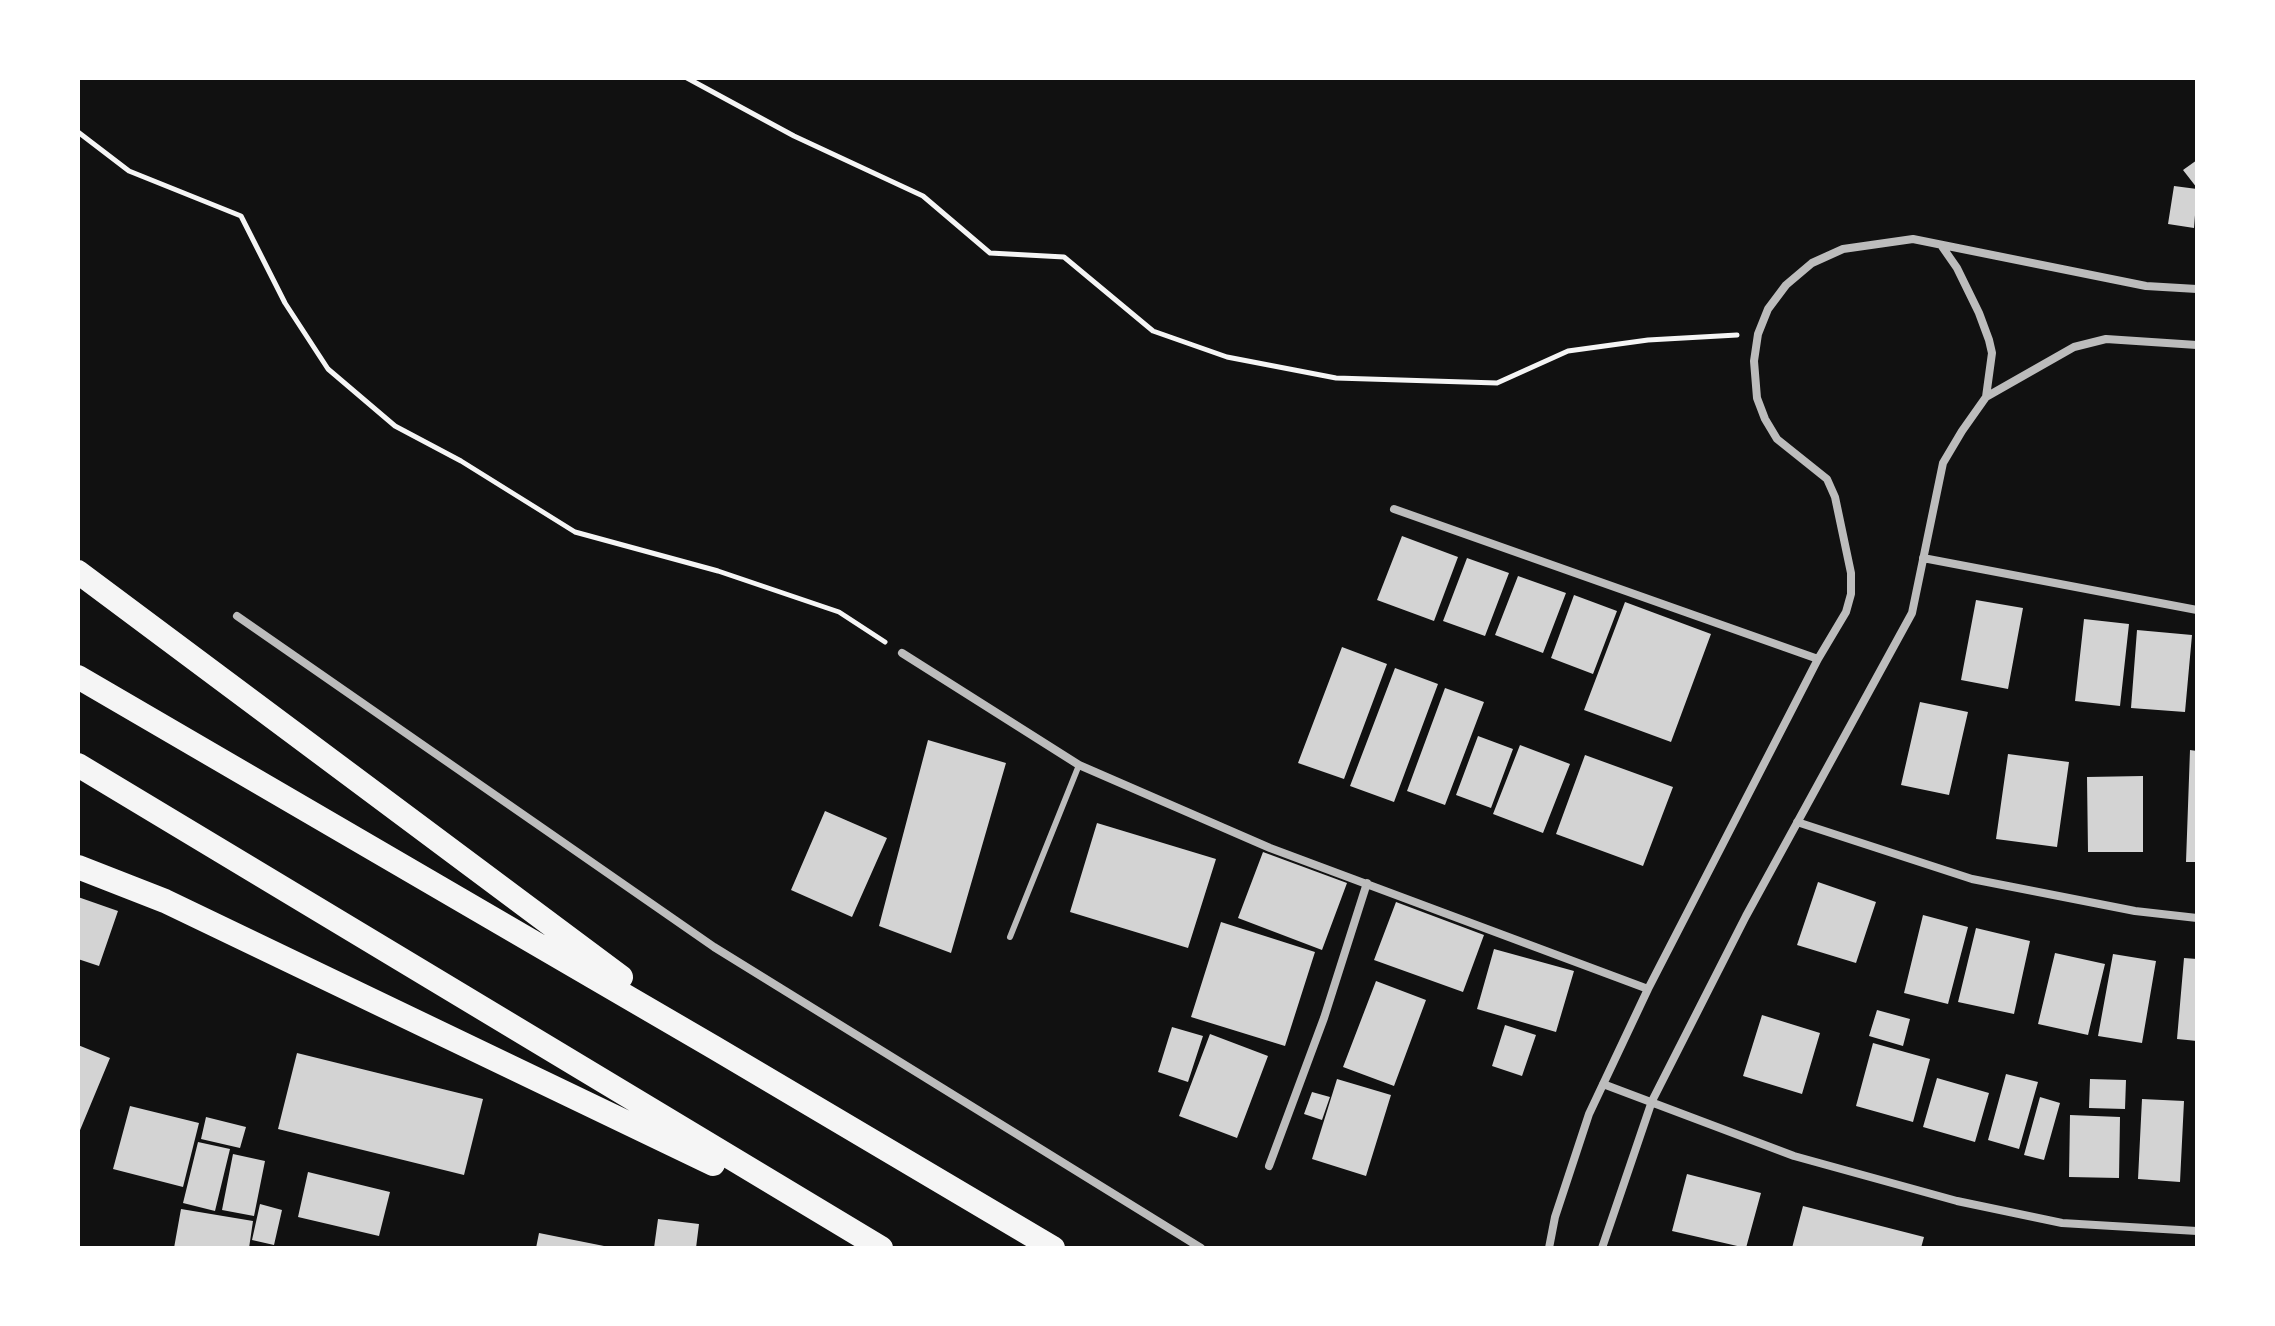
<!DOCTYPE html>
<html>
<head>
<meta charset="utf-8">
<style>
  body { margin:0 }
  #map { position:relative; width:2275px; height:1326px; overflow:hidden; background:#111; font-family:Quicksand,sans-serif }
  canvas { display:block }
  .frame { position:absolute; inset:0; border:80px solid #fff; pointer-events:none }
</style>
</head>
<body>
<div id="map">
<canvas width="2275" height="1326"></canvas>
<div class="frame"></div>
</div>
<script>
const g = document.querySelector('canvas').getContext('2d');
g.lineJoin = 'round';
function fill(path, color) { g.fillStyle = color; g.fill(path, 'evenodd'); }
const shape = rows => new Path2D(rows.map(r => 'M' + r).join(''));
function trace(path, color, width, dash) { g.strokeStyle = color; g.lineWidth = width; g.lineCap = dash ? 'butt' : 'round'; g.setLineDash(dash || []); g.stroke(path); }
const building = shape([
  [2197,160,2197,188,2183,170],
  [2174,186,2197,189,2194,228,2168,224],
  [1402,536,1458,557,1434,621,1377,600],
  [1467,558,1509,573,1485,636,1443,621],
  [1518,576,1566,593,1543,653,1495,635],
  [1574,595,1617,611,1593,674,1551,658],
  [1976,600,2023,608,2008,689,1961,680],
  [1625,602,1711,634,1671,742,1584,710],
  [2084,619,2129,624,2120,706,2075,701],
  [2137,630,2192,635,2185,712,2131,708],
  [1342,647,1387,664,1344,779,1298,763],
  [1395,668,1438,684,1394,802,1350,786],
  [1445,688,1484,702,1445,805,1407,791],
  [1920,702,1968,712,1949,795,1901,785],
  [1478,736,1513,749,1491,808,1456,795],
  [928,740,1006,763,951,953,879,926],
  [1520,745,1570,764,1543,833,1493,814],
  [2190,750,2197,751,2197,862,2186,862],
  [2008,754,2069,762,2057,847,1996,839],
  [1585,755,1673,787,1643,866,1556,834],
  [2143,776,2143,852,2088,852,2087,777],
  [825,811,887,838,852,917,791,890],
  [1097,823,1216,859,1188,948,1070,912],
  [1263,852,1347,883,1322,950,1238,918],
  [1818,882,1876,902,1856,963,1797,945],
  [78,897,118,911,99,966,78,959],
  [1396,902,1484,935,1463,992,1374,960],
  [1923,915,1968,927,1948,1004,1904,993],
  [1221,922,1315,952,1285,1046,1191,1017],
  [1976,928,2030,941,2014,1014,1958,1002],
  [1494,949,1574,971,1556,1032,1477,1009],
  [2055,953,2105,964,2088,1035,2038,1024],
  [2113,954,2156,961,2142,1043,2098,1036],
  [2184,958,2197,959,2197,1041,2177,1039],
  [1376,981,1426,1000,1394,1086,1343,1067],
  [1877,1010,1910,1019,1903,1046,1869,1036],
  [1762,1015,1820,1033,1802,1094,1743,1076],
  [1505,1025,1536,1035,1522,1076,1492,1066],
  [1172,1027,1203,1036,1188,1082,1158,1072],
  [1210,1034,1268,1056,1237,1138,1179,1116],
  [1873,1043,1930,1059,1913,1122,1856,1106],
  [78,1045,110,1058,78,1135],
  [297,1053,483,1099,464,1175,278,1129],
  [2006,1074,2038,1082,2019,1149,1988,1140],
  [1937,1078,1989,1093,1975,1142,1923,1127],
  [1337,1079,1391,1095,1366,1176,1312,1159],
  [2090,1079,2126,1080,2125,1109,2089,1108],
  [1312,1092,1330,1097,1322,1120,1304,1114],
  [2040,1097,2060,1103,2044,1160,2024,1155],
  [2142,1099,2184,1101,2180,1182,2138,1179],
  [130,1106,199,1123,183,1187,113,1169],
  [2070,1115,2120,1117,2119,1178,2069,1177],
  [206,1117,246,1127,240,1148,201,1139],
  [198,1142,230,1149,215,1211,183,1203],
  [233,1154,265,1161,254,1216,222,1210],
  [308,1172,390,1192,379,1236,298,1217],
  [1687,1174,1761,1193,1746,1248,1672,1231],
  [260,1204,282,1210,274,1245,252,1240],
  [1803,1206,1924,1237,1921,1248,1792,1248],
  [181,1209,253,1221,249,1248,174,1248],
  [658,1219,699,1224,696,1248,654,1248],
  [539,1233,609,1247,609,1248,536,1248]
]);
const path = shape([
  [687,78,794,136,923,196,990,253,1064,257,1153,331,1227,357,1336,378,1497,383,1568,351,1648,340,1737,335],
  [78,132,129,171,241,216,285,303,328,369,395,426,461,461,575,532,718,571,839,612,885,642]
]);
const service = shape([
  [1010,937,1079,765]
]);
const minor = shape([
  [1941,245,1957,268,1979,313,1989,340,1992,353,1986,397],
  [1394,509,1818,659],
  [1923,558,2197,610],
  [237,616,714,947,1201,1248],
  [902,653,1079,765,1270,848,1648,989],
  [1797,822,1972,879,2135,911,2197,918],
  [1603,1084,1794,1156,1957,1201,2062,1223,2197,1231],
  [1269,1166,1324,1018,1367,883],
  [1549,1248,1555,1217,1589,1114,1648,989,1818,659,1846,612,1851,594,1851,573,1835,497,1827,479,1777,439,1765,419,1757,398,1754,361,1758,334,1768,309,1786,285,1812,263,1843,249,1913,239,2146,286,2197,289],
  [1602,1248,1652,1101,1746,916,1912,613,1943,463,1962,431,1986,397,2074,347,2106,339,2197,345]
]);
const motorway = shape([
  [78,572,621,977],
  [78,677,715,1048,1053,1248],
  [78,765,881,1248],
  [78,867,165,901,713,1164]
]);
fill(building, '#d3d3d3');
trace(path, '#f5f5f5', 5);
trace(service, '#bcbcbc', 6);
trace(minor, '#bcbcbc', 8);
trace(motorway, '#f5f5f5', 24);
</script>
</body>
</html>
